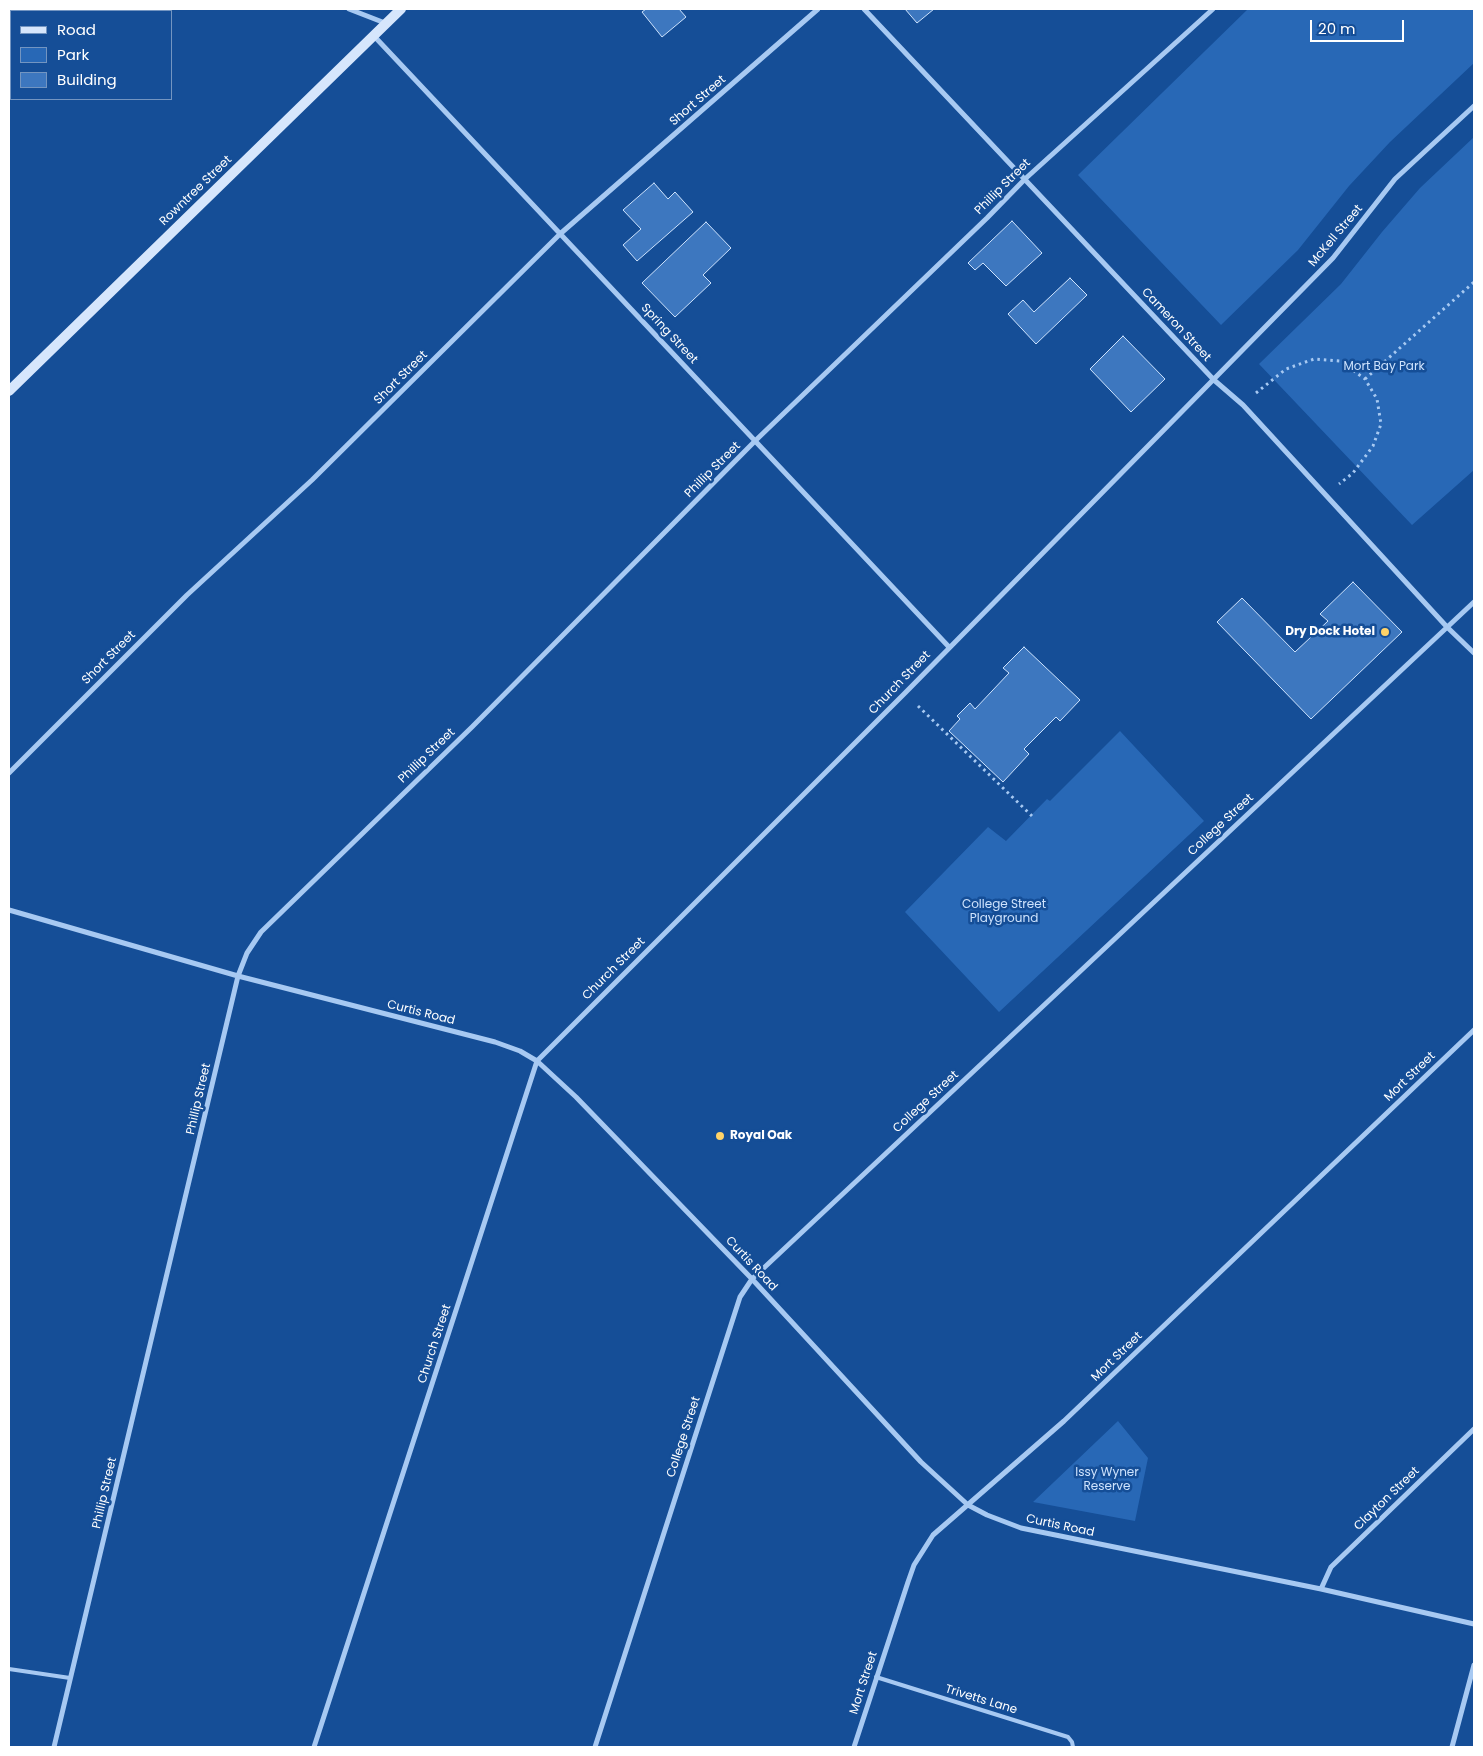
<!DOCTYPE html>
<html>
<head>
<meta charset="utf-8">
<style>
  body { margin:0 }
  #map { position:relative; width:1483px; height:1756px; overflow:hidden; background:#154e97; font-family:Poppins,sans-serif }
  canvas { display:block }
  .frame { position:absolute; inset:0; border:10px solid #fff; pointer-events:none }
  .legend { position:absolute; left:10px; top:10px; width:162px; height:90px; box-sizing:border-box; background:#154e97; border:1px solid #7395c1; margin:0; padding:6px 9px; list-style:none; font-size:15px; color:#fff }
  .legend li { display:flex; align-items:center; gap:10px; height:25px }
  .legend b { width:25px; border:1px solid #7395c1 }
  .scale { position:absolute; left:1310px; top:20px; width:94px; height:22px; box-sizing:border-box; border:2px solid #fff; border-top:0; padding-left:6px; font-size:15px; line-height:18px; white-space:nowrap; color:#fff; -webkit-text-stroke:4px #154e97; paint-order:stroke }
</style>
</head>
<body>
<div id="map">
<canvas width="1483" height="1756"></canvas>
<div class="frame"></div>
<ul class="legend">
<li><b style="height:6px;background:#d6e6fc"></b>Road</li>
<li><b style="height:14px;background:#2868b6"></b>Park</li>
<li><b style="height:14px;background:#3d77bf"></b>Building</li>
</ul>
<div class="scale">20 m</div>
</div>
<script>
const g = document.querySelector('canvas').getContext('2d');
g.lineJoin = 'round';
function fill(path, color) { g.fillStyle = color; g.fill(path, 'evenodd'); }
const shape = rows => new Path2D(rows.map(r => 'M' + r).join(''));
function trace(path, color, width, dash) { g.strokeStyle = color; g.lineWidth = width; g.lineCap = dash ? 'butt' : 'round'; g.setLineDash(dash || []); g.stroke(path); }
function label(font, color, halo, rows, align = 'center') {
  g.font = font + ' Poppins,sans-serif'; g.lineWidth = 5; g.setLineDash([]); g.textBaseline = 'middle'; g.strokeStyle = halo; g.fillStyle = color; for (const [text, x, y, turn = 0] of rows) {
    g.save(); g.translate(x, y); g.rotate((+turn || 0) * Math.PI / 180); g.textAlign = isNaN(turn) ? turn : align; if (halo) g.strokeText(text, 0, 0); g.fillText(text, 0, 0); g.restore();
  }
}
const green = shape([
  [1248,9,1474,9,1474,63,1390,142,1349,186,1298,250,1221,325,1078,175],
  [1474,137,1474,470,1412,525,1259,364,1341,284,1382,232,1420,188],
  [1120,731,1204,821,999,1012,905,912,988,827,1006,841,1047,799,1050,801],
  [1118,1421,1148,1458,1135,1521,1033,1502]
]);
const building = shape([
  [646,9,679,9,686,17,662,37,642,12,646,9],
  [905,9,934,9,917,23,905,9],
  [654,183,668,199,675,192,693,212,637,261,623,245,641,229,623,210,654,183],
  [1012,221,1042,253,1006,286,983,263,975,270,968,263,1012,221],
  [706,222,731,248,703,275,711,283,675,317,642,283,706,222],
  [1070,278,1087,295,1036,344,1008,314,1023,300,1034,312,1070,278],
  [1123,336,1165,379,1131,412,1090,369,1123,336],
  [1353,582,1402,632,1311,719,1217,622,1242,598,1295,652,1328,621,1320,614,1353,582],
  [1024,647,1080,700,1060,721,1056,717,1024,749,1029,754,1003,782,949,731,960,719,957,716,970,703,975,709,1009,673,1003,668,1024,647]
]);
const path = shape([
  [1365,379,1474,282],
  [1256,393,1286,369,1314,359,1340,361,1365,379,1377,399,1381,424,1373,446,1353,473,1339,484],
  [918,706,1032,816]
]);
const lane = shape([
  [9,1669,70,1678],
  [876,1677,1068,1737,1072,1742,1073,1747]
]);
const street = shape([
  [349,9,385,23],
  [864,9,1214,380,1243,405,1447,627,1474,653],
  [374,36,949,647],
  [9,773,187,595,312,480,560,234,818,9],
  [9,910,238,976,495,1042,520,1051,537,1061,576,1097,752,1279,921,1462,968,1505,987,1515,1021,1528,1321,1589,1474,1624],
  [1321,1589,1331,1567,1474,1429],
  [54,1747,238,976,247,953,261,932,472,727,755,441,987,218,1025,179,1213,9],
  [314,1747,537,1061,905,693,1333,258,1395,179,1474,106],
  [595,1747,740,1297,752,1279,1474,602],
  [854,1747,908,1582,914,1565,933,1535,1064,1421,1474,1030],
  [1452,1747,1474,1665]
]);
const secondary = shape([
  [9,391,401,9]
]);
const markers = [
  [1385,632,5,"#ffd368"],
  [720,1136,5,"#ffd368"]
];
const streetNames = [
  ["Short Street",698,101,-41],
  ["Phillip Street",1003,187,-45],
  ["Rowntree Street",196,191,-44],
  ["McKell Street",1336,236,-50],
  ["Cameron Street",1176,325,47],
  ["Spring Street",669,334,47],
  ["Short Street",401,378,-45],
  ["Phillip Street",713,470,-45],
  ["Short Street",109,658,-45],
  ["Church Street",900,683,-46],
  ["Phillip Street",427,756,-44],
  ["College Street",1221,825,-43],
  ["Church Street",614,969,-45],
  ["Curtis Road",421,1013,14],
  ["Mort Street",1410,1077,-44],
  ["Phillip Street",199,1099,-77],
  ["College Street",926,1102,-43],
  ["Curtis Road",751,1264,47],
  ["Church Street",435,1344,-72],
  ["Mort Street",1117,1357,-44],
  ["College Street",684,1437,-72],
  ["Phillip Street",105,1493,-77],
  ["Clayton Street",1387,1499,-44],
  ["Curtis Road",1060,1526,12],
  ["Mort Street",864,1683,-72],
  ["Trivetts Lane",981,1700,17]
];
const parkNames = [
  ["Mort Bay Park",1384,367],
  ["College Street",1004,905],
  ["Playground",1004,919],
  ["Issy Wyner",1107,1473],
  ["Reserve",1107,1487]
];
const poiNames = [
  ["Dry Dock Hotel",1375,632],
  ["Royal Oak",730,1136,"left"]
];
fill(green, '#2868b6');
fill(building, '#3d77bf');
trace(building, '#cee3fd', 1);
trace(path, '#a7c9f2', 3, [2.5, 4]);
trace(lane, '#a7c9f2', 4);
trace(street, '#a7c9f2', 5);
trace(secondary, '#d6e6fc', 10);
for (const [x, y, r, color] of markers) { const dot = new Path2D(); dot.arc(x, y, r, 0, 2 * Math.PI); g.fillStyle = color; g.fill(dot); trace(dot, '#154e97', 2); }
label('12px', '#fff', '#154e97', streetNames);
label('12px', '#cee3fd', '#154e97', parkNames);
label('bold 12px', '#fff', '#154e97', poiNames, 'right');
</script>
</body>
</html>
